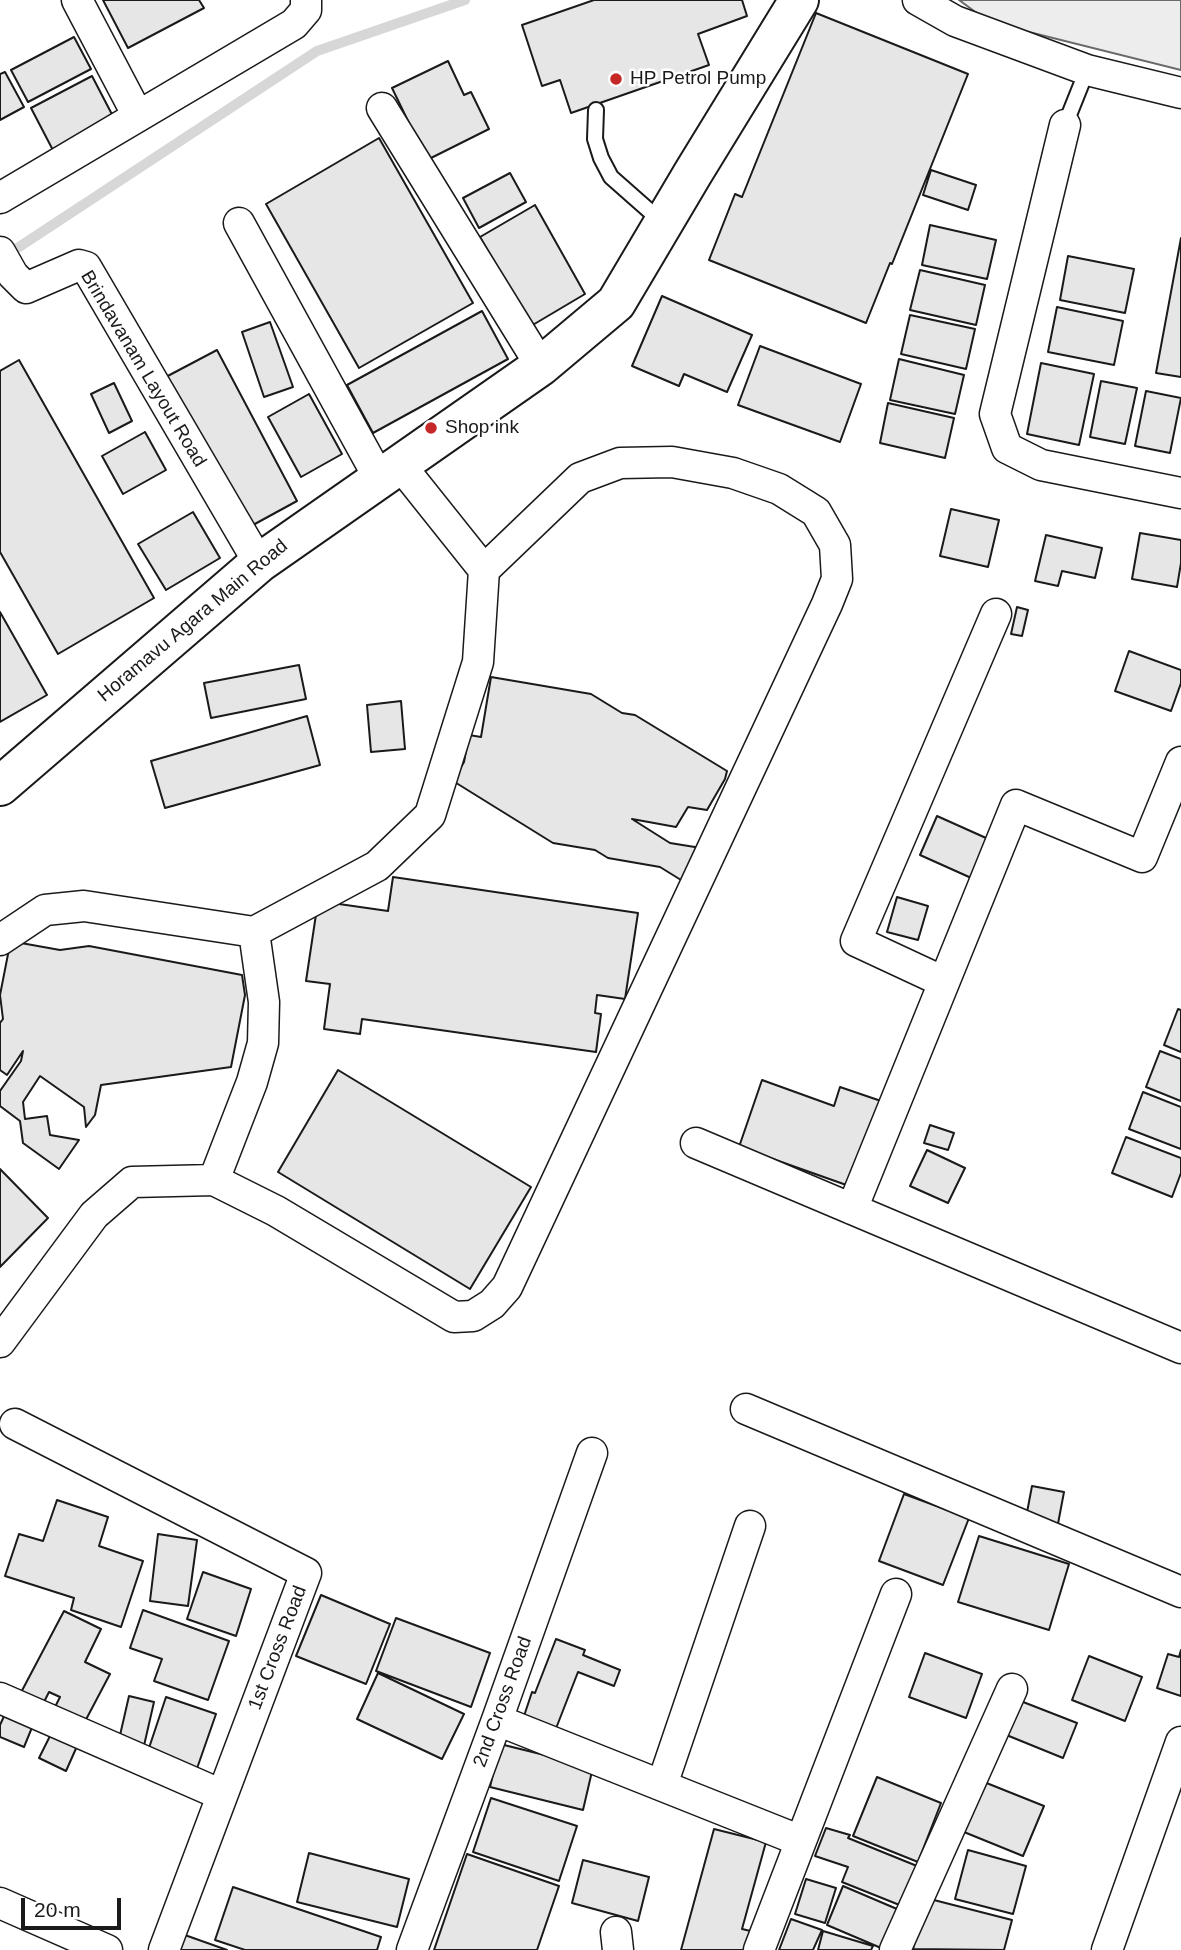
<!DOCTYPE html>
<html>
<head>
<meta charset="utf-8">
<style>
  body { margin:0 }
  #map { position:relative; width:1181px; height:1950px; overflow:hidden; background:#fff; font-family:Arial,sans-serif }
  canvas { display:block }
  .scale { position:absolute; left:21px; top:1898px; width:100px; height:32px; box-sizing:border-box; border:4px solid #1a1a1a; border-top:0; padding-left:9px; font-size:21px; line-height:24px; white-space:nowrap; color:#1a1a1a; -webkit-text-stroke:5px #fff; paint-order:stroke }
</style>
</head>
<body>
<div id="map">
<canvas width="1181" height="1950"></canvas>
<div class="scale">20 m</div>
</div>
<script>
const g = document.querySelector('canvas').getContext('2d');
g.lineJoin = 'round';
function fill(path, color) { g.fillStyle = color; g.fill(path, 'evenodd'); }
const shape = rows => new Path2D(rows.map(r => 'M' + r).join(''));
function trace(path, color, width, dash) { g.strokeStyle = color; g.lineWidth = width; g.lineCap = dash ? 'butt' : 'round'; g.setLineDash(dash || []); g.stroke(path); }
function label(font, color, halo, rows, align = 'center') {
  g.font = font + ' Arial,sans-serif'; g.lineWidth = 5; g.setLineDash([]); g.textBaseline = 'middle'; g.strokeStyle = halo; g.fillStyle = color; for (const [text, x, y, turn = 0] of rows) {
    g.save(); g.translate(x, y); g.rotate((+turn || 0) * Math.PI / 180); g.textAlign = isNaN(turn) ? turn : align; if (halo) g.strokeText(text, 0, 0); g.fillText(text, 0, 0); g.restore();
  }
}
const green = shape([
  [959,0,1181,0,1181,70,989,22,959,0]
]);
const stream = shape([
  [4,254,19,247,317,51,465,0]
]);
const building = shape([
  [103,0,199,0,204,8,128,48,103,0],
  [594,0,742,0,747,16,698,34,709,65,571,113,560,80,542,86,522,25,594,0],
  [816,13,968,74,892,264,890,263,866,323,709,260,735,194,742,197,816,13],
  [74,37,91,69,28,102,11,70,74,37],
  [448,61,464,95,471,92,489,129,427,160,392,88,448,61],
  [5,72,24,107,0,120,0,74,5,72],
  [92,76,117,124,56,156,31,108,92,76],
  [379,138,473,303,359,368,266,204,379,138],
  [931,170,976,185,968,210,923,195,931,170],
  [510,173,526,202,479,228,463,198,510,173],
  [535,205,585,294,531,326,480,237,535,205],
  [930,225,996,240,987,279,922,265,930,225],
  [1181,238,1181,377,1156,373,1181,238],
  [1068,256,1134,269,1125,313,1060,300,1068,256],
  [920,270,985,285,976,325,910,310,920,270],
  [662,296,752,335,727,392,684,374,679,386,632,366,662,296],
  [1057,307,1123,321,1114,365,1048,352,1057,307],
  [482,311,508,359,373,433,347,385,482,311],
  [910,315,975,329,966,369,901,354,910,315],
  [270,322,293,387,264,397,242,332,270,322],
  [760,346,861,384,840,442,738,405,760,346],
  [217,350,297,501,242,531,162,379,217,350],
  [899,359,964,375,955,414,890,400,899,359],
  [19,360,154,598,58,654,0,552,0,371,19,360],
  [1041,363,1094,374,1079,445,1027,434,1041,363],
  [1101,381,1137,388,1125,444,1090,437,1101,381],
  [114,383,132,421,109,433,91,394,114,383],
  [1146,391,1181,398,1170,453,1135,446,1146,391],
  [309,394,342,454,301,477,268,417,309,394],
  [888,403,954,418,945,458,880,443,888,403],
  [145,432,166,470,123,494,102,456,145,432],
  [951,509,999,520,988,567,940,556,951,509],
  [193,512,220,558,166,590,138,544,193,512],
  [1140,533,1181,540,1181,563,1177,587,1132,579,1140,533],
  [1046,535,1102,548,1095,578,1062,571,1058,586,1035,581,1046,535],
  [1017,607,1028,610,1022,636,1011,634,1017,607],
  [0,612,47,695,0,722,0,612],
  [1129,651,1181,670,1181,683,1171,711,1115,691,1129,651],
  [299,665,306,699,211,718,204,683,299,665],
  [491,677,591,694,622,713,635,715,727,771,725,779,707,810,688,807,676,827,632,819,670,843,701,848,681,880,660,867,608,858,595,850,553,843,453,781,464,762,469,735,481,737,491,677],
  [401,701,405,749,371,752,367,705,401,701],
  [307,716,320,765,165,808,151,761,307,716],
  [937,816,995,842,978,881,920,855,937,816],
  [393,877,638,913,625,999,597,995,595,1013,601,1014,596,1052,362,1019,360,1034,324,1029,330,984,306,981,318,901,388,911,393,877],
  [897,897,928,906,918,940,887,932,897,897],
  [21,943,60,950,89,946,242,975,245,995,231,1067,101,1085,95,1115,86,1127,84,1107,40,1076,23,1102,25,1119,47,1116,50,1135,79,1140,59,1169,23,1143,20,1121,0,1106,0,1091,21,1061,23,1051,7,1075,0,1070,0,1023,3,1019,0,995,10,944,21,943],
  [1178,1009,1181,1010,1181,1052,1164,1045,1178,1009],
  [1160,1051,1181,1059,1181,1101,1146,1087,1160,1051],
  [338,1070,531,1187,470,1289,278,1172,338,1070],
  [762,1080,834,1106,840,1087,881,1101,852,1187,739,1147,762,1080],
  [1143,1092,1181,1107,1181,1149,1129,1129,1143,1092],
  [930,1125,954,1133,948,1150,924,1143,930,1125],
  [1126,1137,1181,1158,1181,1173,1172,1197,1112,1173,1126,1137],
  [927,1150,965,1168,948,1203,910,1186,927,1150],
  [0,1169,48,1218,0,1267,0,1169],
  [1032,1486,1064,1492,1057,1529,1025,1523,1032,1486],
  [904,1494,969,1518,943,1585,879,1561,904,1494],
  [57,1500,108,1517,99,1546,143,1561,121,1627,71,1610,74,1598,5,1576,19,1534,43,1541,57,1500],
  [158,1534,197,1540,188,1606,150,1601,158,1534],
  [979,1536,1069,1564,1049,1630,958,1602,979,1536],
  [203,1572,251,1589,236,1636,187,1619,203,1572],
  [321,1595,390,1624,366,1684,296,1656,321,1595],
  [143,1610,229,1641,208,1700,154,1681,162,1659,130,1648,143,1610],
  [64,1611,101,1629,85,1662,110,1674,81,1729,51,1715,60,1697,49,1692,39,1712,17,1700,64,1611],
  [396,1618,490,1653,471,1707,376,1671,396,1618],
  [556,1639,585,1650,583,1655,620,1670,614,1686,578,1672,555,1731,523,1719,532,1692,535,1693,556,1639],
  [1181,1650,1181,1696,1157,1688,1168,1654,1179,1657,1181,1650],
  [925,1653,982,1674,966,1718,909,1697,925,1653],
  [1089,1656,1142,1677,1125,1721,1072,1700,1089,1656],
  [378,1673,464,1714,442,1759,357,1719,378,1673],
  [129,1696,154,1702,143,1750,118,1744,129,1696],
  [166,1697,216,1714,194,1777,146,1757,166,1697],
  [1018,1700,1077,1723,1063,1758,1004,1734,1018,1700],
  [5,1714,33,1725,24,1747,0,1737,0,1725,5,1714],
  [52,1732,78,1744,66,1771,39,1758,52,1732],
  [500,1744,593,1767,583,1810,490,1787,500,1744],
  [877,1777,941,1803,918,1862,853,1836,877,1777],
  [984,1782,1044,1806,1023,1856,964,1832,984,1782],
  [491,1798,577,1826,559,1881,473,1852,491,1798],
  [826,1828,850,1835,848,1838,917,1866,902,1906,842,1882,848,1867,815,1856,826,1828],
  [714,1829,766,1842,742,1929,755,1932,750,1950,681,1950,714,1829],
  [968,1850,1026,1866,1013,1914,955,1899,968,1850],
  [309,1853,409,1879,397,1927,297,1902,309,1853],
  [467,1854,559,1886,537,1950,434,1950,467,1854],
  [583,1860,649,1877,638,1921,572,1903,583,1860],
  [806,1879,836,1888,825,1923,795,1914,806,1879],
  [843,1886,897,1909,881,1948,827,1925,843,1886],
  [233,1887,381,1937,377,1950,245,1950,215,1940,233,1887],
  [926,1898,1012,1920,1004,1950,913,1949,926,1898],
  [791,1919,822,1930,813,1950,779,1950,791,1919],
  [823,1931,873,1946,871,1950,818,1950,823,1931],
  [182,1934,227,1950,176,1950,182,1934]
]);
const lane = shape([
  [596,110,595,139,601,158,611,177,662,222],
  [1065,125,1087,70]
]);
const street = shape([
  [77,0,138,116],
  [918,0,955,21,1087,70,1181,93],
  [382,108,541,366],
  [1065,125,995,414,1007,448,1041,465,1181,493],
  [0,198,294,24,306,10,306,0],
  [239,223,379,478],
  [0,252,13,275,26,288,79,265,86,267,259,563],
  [0,940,45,910,84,906,254,932,377,866,430,815,478,662,484,570],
  [944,982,856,941,996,614],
  [696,1143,1181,1348],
  [214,1180,252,1082,263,1043,264,1002,254,932],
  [852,1209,1016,805,1142,857,1181,762],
  [0,1342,94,1215,132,1182,214,1180,276,1211,454,1317,473,1316,492,1304,507,1287,827,604,837,579,835,545,816,512,779,489,733,473,672,462,620,463,580,478,484,570,401,466],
  [746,1409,1181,1592],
  [15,1424,306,1573,164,1950],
  [0,1698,222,1795],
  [497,1720,801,1841],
  [662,1785,750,1526],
  [0,1903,107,1950],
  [616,1932,618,1950],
  [412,1950,497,1720,592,1453],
  [759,1950,896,1594],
  [895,1950,1012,1689],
  [1107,1950,1181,1742]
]);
const secondary = shape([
  [0,786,259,563,541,366,616,303,693,173,799,0]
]);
const markers = [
  [616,79,7,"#c62828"],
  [431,428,7,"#c62828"]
];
const poiNames = [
  ["HP Petrol Pump",630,79],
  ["Shop ink",445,428]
];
const streetNames = [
  ["Brindavanam Layout Road",143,369,59],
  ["Horamavu Agara Main Road",193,621,-40],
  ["1st Cross Road",278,1648,-69],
  ["2nd Cross Road",503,1702,-70]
];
fill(green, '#ededed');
trace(green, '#6a6a6a', 2);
trace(stream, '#d7d7d7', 10);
fill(building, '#e6e6e6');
trace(building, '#1a1a1a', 2);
trace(lane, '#1a1a1a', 18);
trace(street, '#1a1a1a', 33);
trace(secondary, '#1a1a1a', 42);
trace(lane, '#fff', 14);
trace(street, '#fff', 30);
trace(secondary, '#fff', 38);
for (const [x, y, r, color] of markers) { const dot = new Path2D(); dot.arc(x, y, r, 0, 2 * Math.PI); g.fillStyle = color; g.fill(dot); trace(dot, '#fff', 2.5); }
label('19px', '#1a1a1a', '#fff', poiNames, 'left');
label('19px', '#1a1a1a', '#fff', streetNames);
</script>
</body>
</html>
